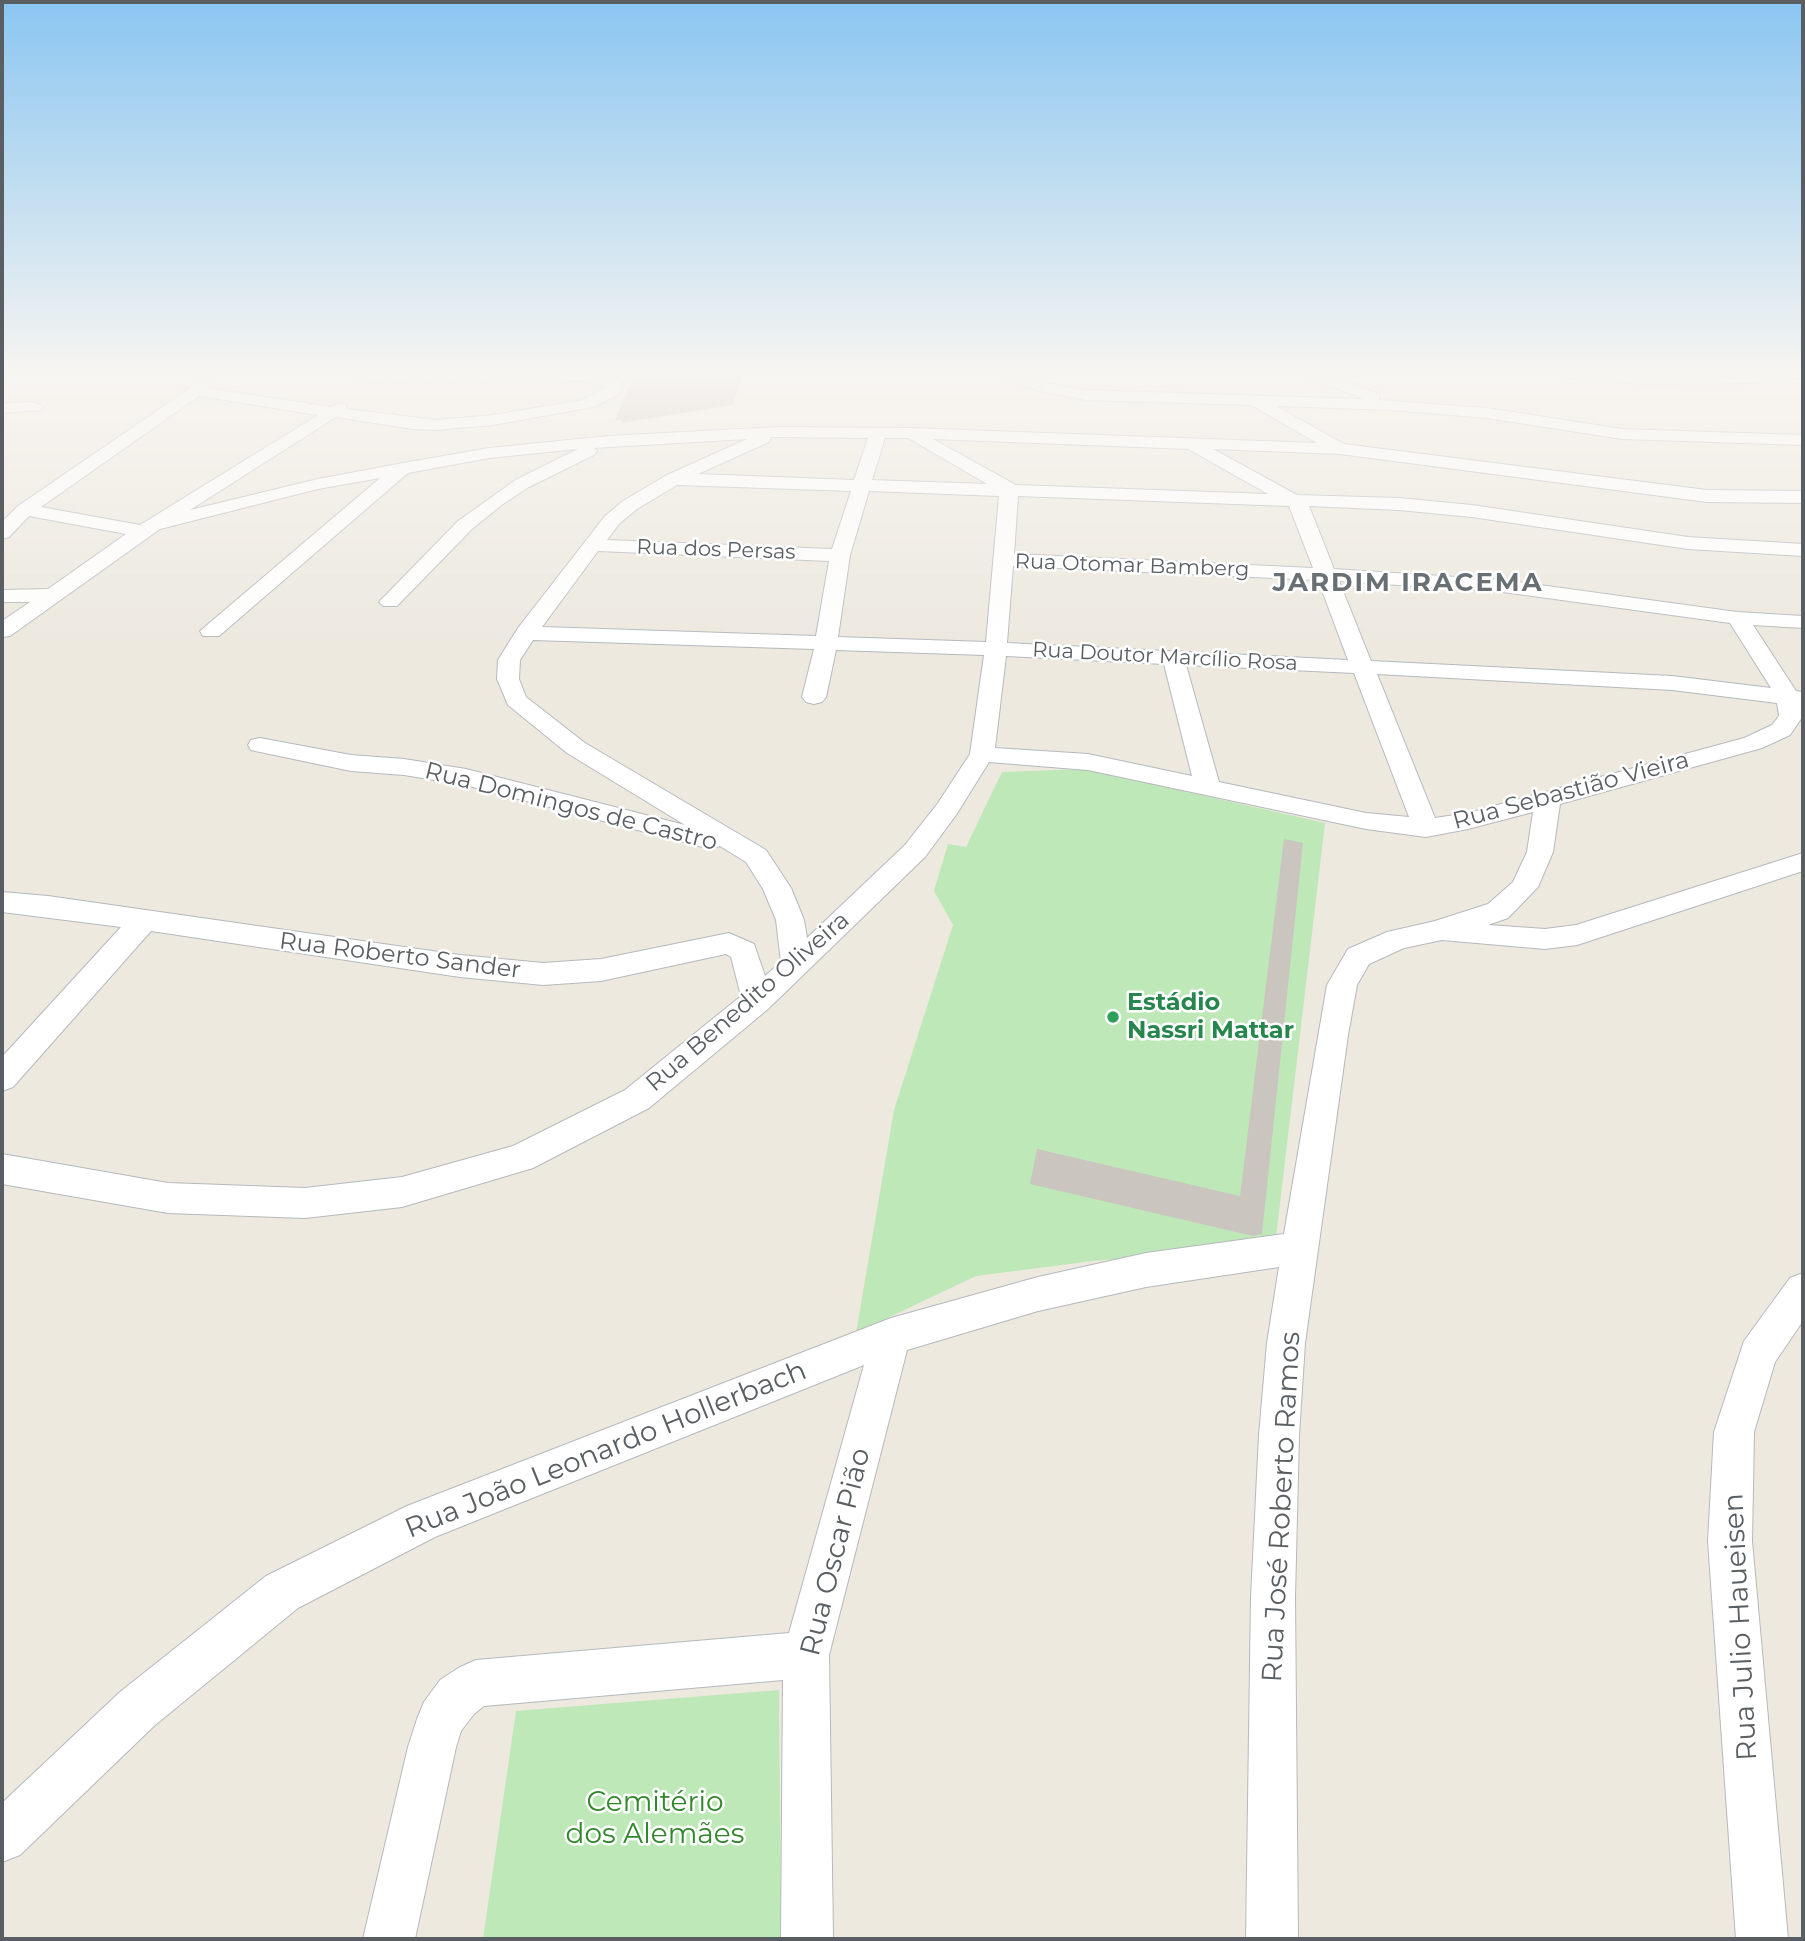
<!DOCTYPE html>
<html>
<head>
<meta charset="utf-8">
<style>
  body { margin:0 }
  #map { position:relative; width:1805px; height:1941px; overflow:hidden; background:#ede9df; font-family:Montserrat,sans-serif }
  canvas { display:block }
  .frame { position:absolute; inset:0; border:4px solid #585e62; pointer-events:none }
</style>
</head>
<body>
<div id="map">
<canvas width="1805" height="1941"></canvas>
<div class="frame"></div>
</div>
<script>
const g = document.querySelector('canvas').getContext('2d');
g.lineJoin = 'round';
function fill(path, color) { g.fillStyle = color; g.fill(path, 'evenodd'); }
const shape = rows => new Path2D(rows.map(r => 'M' + r).join(''));
function trace(path, color, width, dash) { g.strokeStyle = color; g.lineWidth = width; g.lineCap = dash ? 'butt' : 'round'; g.setLineDash(dash || []); g.stroke(path); }
function label(font, color, halo, rows, align = 'center') {
  g.font = font + ' Montserrat,sans-serif'; g.lineWidth = 5; g.setLineDash([]); g.textBaseline = 'middle'; g.strokeStyle = halo; g.fillStyle = color; for (const [text, x, y, turn = 0] of rows) {
    g.save(); g.translate(x, y); g.rotate((+turn || 0) * Math.PI / 180); g.textAlign = isNaN(turn) ? turn : align; if (halo) g.strokeText(text, 0, 0); g.fillText(text, 0, 0); g.restore();
  }
}
const green = shape([
  [1085,769,1325,823,1275,1246,1093,1261,976,1276,856,1333,894,1110,953,925,934,891,948,844,966,847,1002,772],
  [779,1690,781,1939,483,1939,516,1711]
]);
const building = shape([
  [634,373,745,373,732,405,621,423,622,420,615,420],
  [1284,839,1303,843,1262,1234,1253,1236,1030,1184,1037,1149,1240,1196]
]);
const minor = shape([
  [204,373,220,373,207,388,331,407,340,403,346,405,347,409,436,420,493,415,583,400,607,386,589,381,367,382,359,377,366,373,598,373,614,376,624,385,619,394,593,407,493,425,436,430,412,429,336,417,190,510,318,479,403,463,489,448,608,436,778,427,911,428,1317,443,1251,405,1085,400,1036,390,1002,376,1000,373,1021,373,1046,383,1085,390,1364,399,1305,376,1303,373,1324,373,1379,394,1379,400,1487,408,1622,429,1803,435,1803,445,1622,439,1487,418,1392,410,1276,406,1344,444,1707,490,1803,491,1803,503,1707,502,1340,454,1213,449,1297,495,1399,498,1472,505,1688,537,1803,544,1803,556,1688,549,1472,517,1399,510,1309,506,1334,569,1503,580,1737,612,1803,616,1803,628,1753,625,1796,691,1803,692,1803,706,1801,706,1803,716,1790,735,1762,748,1560,804,1553,852,1538,887,1508,918,1488,925,1545,929,1576,925,1803,853,1803,871,1577,945,1545,949,1442,940,1404,948,1369,964,1357,985,1348,1035,1305,1343,1299,1435,1295,1597,1298,1939,1246,1939,1251,1597,1259,1435,1267,1343,1279,1267,1146,1287,1038,1311,907,1350,829,1655,833,1939,781,1939,783,1680,484,1706,474,1714,461,1731,456,1747,415,1939,363,1939,408,1747,417,1719,424,1702,440,1680,460,1667,476,1660,789,1633,864,1365,435,1537,298,1608,154,1726,20,1855,2,1862,2,1803,120,1692,266,1576,407,1506,891,1318,1038,1277,1146,1253,1284,1234,1327,985,1348,949,1387,932,1435,921,1488,904,1513,882,1527,852,1533,812,1468,829,1426,837,1366,829,1088,770,989,762,956,815,925,857,768,1009,649,1108,533,1168,402,1207,305,1218,168,1213,2,1184,2,1154,168,1183,305,1188,402,1177,513,1146,625,1090,741,996,731,957,726,954,601,981,543,985,460,977,151,931,13,1087,2,1091,2,1057,121,927,2,912,2,892,48,896,460,955,543,963,601,959,729,933,754,944,765,976,781,962,776,920,763,889,746,862,720,846,710,849,465,785,404,775,351,771,260,752,251,750,248,745,251,740,260,738,351,755,404,759,466,769,685,825,567,753,508,705,497,679,498,660,518,628,605,516,623,501,667,475,747,439,594,448,597,451,594,455,529,487,503,504,472,529,397,606,383,606,379,602,458,521,517,479,578,449,489,458,408,473,219,636,203,636,200,631,380,478,318,489,160,529,10,636,2,637,2,621,30,602,2,602,2,590,48,589,126,534,29,516,9,537,2,539,2,522,18,506,190,388,204,373],
  [199,396,318,415,140,525,41,507,199,396],
  [778,437,868,438,854,480,698,474,769,442,771,437,778,437],
  [885,438,908,438,987,484,872,480,885,438],
  [933,439,1188,449,1268,494,1016,485,933,439],
  [677,485,851,491,832,549,607,540,619,524,637,509,677,485],
  [869,491,999,496,986,642,838,637,850,555,869,491],
  [1018,496,1289,506,1313,568,1014,554,1018,496],
  [598,551,829,561,816,636,542,627,598,551],
  [1013,566,1318,580,1348,660,1007,643,1013,566],
  [1339,581,1503,592,1730,623,1771,688,1672,676,1371,661,1339,581],
  [533,640,814,649,802,697,806,702,814,704,822,702,826,697,836,650,984,655,970,754,938,803,905,845,807,938,804,920,791,888,766,850,585,743,526,697,519,679,520,660,533,640],
  [1006,656,1164,664,1192,776,1088,754,995,748,1006,656],
  [1186,665,1354,673,1409,817,1366,813,1219,782,1186,665],
  [1377,674,1672,690,1777,703,1779,716,1772,725,1744,738,1468,813,1435,818,1377,674],
  [1555,373,1803,373,1803,378,1751,383,1645,384,1563,378,1555,373],
  [35,402,43,407,41,410,2,413,2,403,35,402],
  [1803,1273,1803,1321,1775,1362,1754,1432,1752,1541,1788,1939,1736,1939,1708,1541,1714,1432,1744,1341,1790,1278,1803,1273]
]);
const markers = [
  [1113,1017,7,"#2e9e5b"]
];
const farStreetnames = [
  ["Rua dos Persas",716,550,2],
  ["Rua Otomar Bamberg",1132,566,2],
  ["Rua Doutor Marcílio Rosa",1165,657,3]
];
const streetNames = [
  ["Rua Sebastião Vieira",1571,791,-15],
  ["Rua Domingos de Castro",571,807,14],
  ["Rua Roberto Sander",400,956,7],
  ["Rua Benedito Oliveira",748,1002,-41]
];
const leisureNames = [
  ["Estádio",1127,1003],
  ["Nassri Mattar",1127,1031]
];
const farDistrictnames = [
  ["JARDIM IRACEMA",1408,583]
];
const nearStreetnames = [
  ["Rua João Leonardo Hollerbach",606,1450,-22],
  ["Rua José Roberto Ramos",1282,1507,-87],
  ["Rua Oscar Pião",836,1552,-76],
  ["Rua Julio Haueisen",1741,1627,-93]
];
const nearParknames = [
  ["Cemitério",655,1803],
  ["dos Alemães",655,1835]
];
fill(green, '#bee8b8');
fill(building, '#cac5be');
trace(minor, '#b5b9be', 2);
fill(minor, '#fff');
const sky = g.createLinearGradient(0, 0, 0, 644);
sky.addColorStop(0, '#8ac6f1');
sky.addColorStop(0.58, '#f7f5f1');
sky.addColorStop(1, '#f7f5f100');
g.fillStyle = sky;
g.fillRect(0, 0, 1805, 644);
for (const [x, y, r, color] of markers) { const dot = new Path2D(); dot.arc(x, y, r, 0, 2 * Math.PI); g.fillStyle = color; g.fill(dot); trace(dot, '#fff', 2.5); }
label('21px', '#585e62', '#fff', farStreetnames);
label('24px', '#585e62', '#fff', streetNames);
label('bold 24px', '#27864d', '#fff', leisureNames, 'left');
g.letterSpacing = '2px';
label('bold 26px', '#697074', '#fff', farDistrictnames);
g.letterSpacing = '0px';
label('28px', '#585e62', '#fff', nearStreetnames);
label('28px', '#32872c', '#fff', nearParknames);
</script>
</body>
</html>
